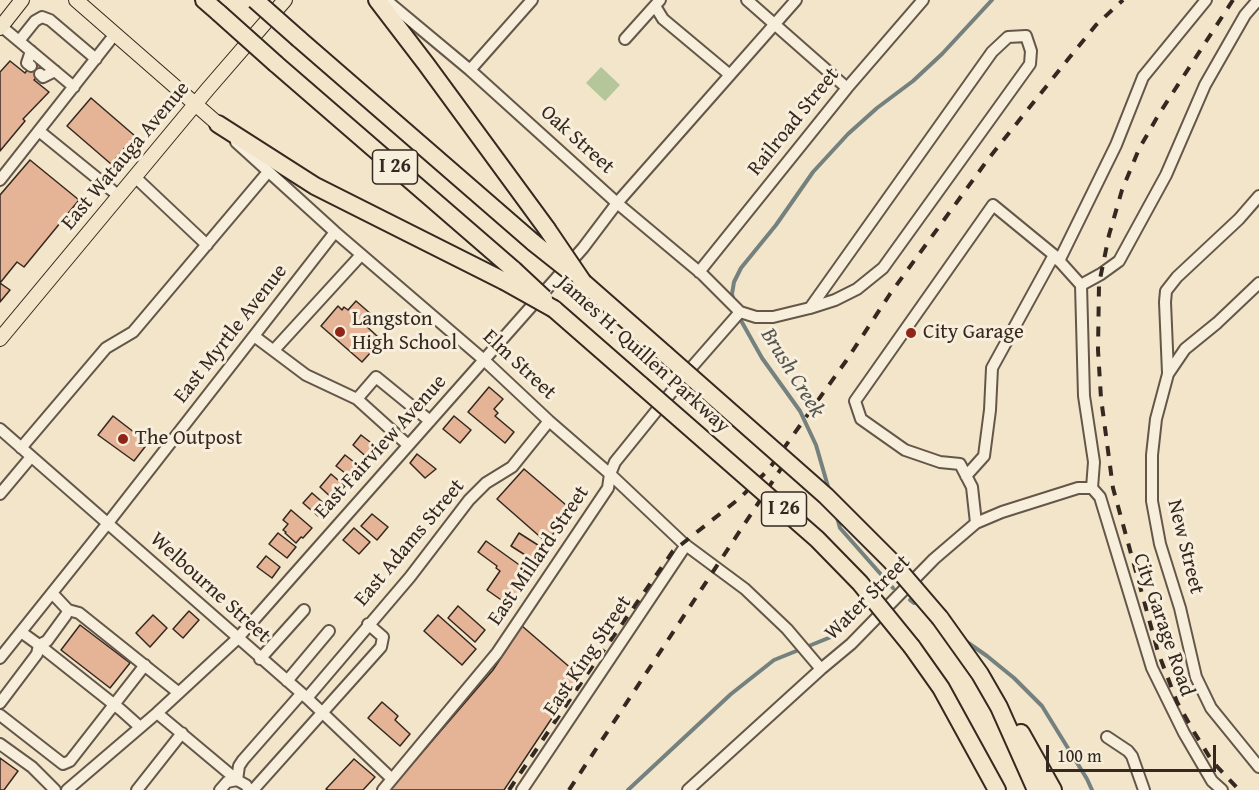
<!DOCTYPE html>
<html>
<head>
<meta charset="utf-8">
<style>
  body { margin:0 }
  #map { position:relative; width:1259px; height:790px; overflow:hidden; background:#f2e5c9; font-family:"Gentium Book Plus",serif }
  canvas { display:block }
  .scale { position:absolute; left:1046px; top:745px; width:170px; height:27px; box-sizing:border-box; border:3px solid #352820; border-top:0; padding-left:8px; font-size:18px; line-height:21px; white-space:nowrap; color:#352820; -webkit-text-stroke:4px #f7eedc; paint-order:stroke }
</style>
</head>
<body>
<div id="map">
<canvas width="1259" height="790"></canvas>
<div class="scale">100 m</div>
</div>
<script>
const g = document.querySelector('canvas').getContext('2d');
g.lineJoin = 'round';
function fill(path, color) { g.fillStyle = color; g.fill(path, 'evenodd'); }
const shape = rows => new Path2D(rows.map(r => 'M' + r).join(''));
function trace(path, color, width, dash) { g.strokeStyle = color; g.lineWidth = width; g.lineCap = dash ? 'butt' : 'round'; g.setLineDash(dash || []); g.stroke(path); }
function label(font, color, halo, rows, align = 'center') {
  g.font = font + ' "Gentium Book Plus",serif'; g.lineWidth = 6; g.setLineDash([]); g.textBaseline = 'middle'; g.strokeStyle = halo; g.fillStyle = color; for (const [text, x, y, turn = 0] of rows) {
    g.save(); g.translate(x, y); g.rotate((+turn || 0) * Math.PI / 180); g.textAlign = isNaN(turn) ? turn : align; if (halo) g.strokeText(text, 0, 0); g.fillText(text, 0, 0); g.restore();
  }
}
const green = shape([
  [601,67,620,85,605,101,586,83]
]);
const stream = shape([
  [734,302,732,294,734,282,741,268,776,225,813,172,848,134,877,108,913,81,942,54,992,0],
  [739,317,762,358,800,411,816,445,829,490],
  [836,514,840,528,893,588],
  [875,595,887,583],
  [910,600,914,603],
  [964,640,987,656,1014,678,1042,706,1087,779,1092,790],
  [628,790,731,694,774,660,831,637,869,600]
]);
const building = shape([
  [10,61,25,73,34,61,44,69,34,80,49,92,23,119,25,121,0,151,0,72,10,61],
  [91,98,135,136,111,164,67,126,91,98],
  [30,160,79,200,24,267,17,262,0,283,10,290,0,302,0,195,30,160],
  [356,301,372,315,364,324,377,336,375,339,379,343,362,362,321,326,338,306,342,310,344,307,348,310,356,301],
  [489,387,503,399,494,409,498,413,495,416,514,432,505,443,468,412,489,387],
  [113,416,148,443,134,461,98,435,113,416],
  [454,416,471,430,460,443,443,429,454,416],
  [361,435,379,449,370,460,353,445,361,435],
  [417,454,436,469,425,478,410,463,417,454],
  [345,455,363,469,354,480,336,466,345,455],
  [524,469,573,511,546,542,497,499,524,469],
  [331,474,345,486,333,499,320,487,331,474],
  [312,493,327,506,324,508,327,511,323,516,320,514,318,516,303,503,312,493],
  [291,510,312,528,303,538,301,537,296,543,285,533,286,532,283,530,288,524,283,520,291,510],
  [372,514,388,527,377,540,361,526,372,514],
  [354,528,370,542,359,554,343,540,354,528],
  [278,533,296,547,287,558,269,544,278,533],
  [519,533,541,547,533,560,511,546,519,533],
  [486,541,532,574,518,595,513,600,511,598,507,604,487,590,500,571,496,568,497,566,478,552,486,541],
  [266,556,280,567,272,578,257,567,266,556],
  [458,606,485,630,475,642,448,618,458,606],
  [189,611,199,620,183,638,173,629,189,611],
  [153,615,167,628,150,647,136,633,153,615],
  [438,615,476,649,462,665,424,631,438,615],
  [80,625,130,663,110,688,61,650,80,625],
  [522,626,580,676,504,790,390,790,493,670,522,626],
  [382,702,398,716,395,720,410,734,400,746,368,718,382,702],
  [0,758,18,771,4,790,0,790,0,758],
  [354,759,375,777,363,790,328,790,326,789,354,759]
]);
const minor = shape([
  [386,0,470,70,617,203,703,275,740,312,756,317,773,317,810,308,992,52,1008,37,1026,36,1031,51,1030,64,883,268,857,289,835,300,810,308],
  [747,0,847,88],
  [655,6,663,19,730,75],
  [1,26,74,87],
  [625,39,660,0],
  [19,41,35,21,42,17,50,20,96,59],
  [31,66,27,63,31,51],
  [470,70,532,0],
  [40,74,43,77,55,71],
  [39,131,119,196],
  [236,142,335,232,484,360,549,421,610,474,683,543,745,589,787,629,821,669],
  [135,177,207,245],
  [0,180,115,34],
  [1059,261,1116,145,1143,77,1206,0],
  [699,272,847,88,923,0],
  [1259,283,1217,323,1185,349,1168,374,1156,419,1152,455,1152,501,1160,544,1180,608,1196,677,1211,708,1259,767],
  [1081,285,1101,274,1119,261,1166,175,1205,85,1245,15,1258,0],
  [1081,285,1084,396,1094,462,1092,488],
  [254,336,306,375,357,399,408,445],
  [274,350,361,255],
  [1168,373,1165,302,1166,291,1177,277,1239,219,1259,196],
  [357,399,376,377,430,421],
  [0,429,307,698,392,779],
  [21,448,106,348,133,332,268,172],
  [966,476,984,456,990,410,992,368,1054,255],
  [0,494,31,457],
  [976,523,972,487,960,464,940,462,905,450,861,419,855,401,993,205,1054,255,1081,285],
  [68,610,79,613,179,693],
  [21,632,39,645,47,641,66,615,68,610,52,593],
  [0,658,108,523,335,232],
  [260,659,304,610],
  [287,681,329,631],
  [307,698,410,577,469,500,486,483,512,467,549,421],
  [0,703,37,654,39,645,121,710,140,727],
  [157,713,237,780,246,785,249,790],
  [0,715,63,764,70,761,145,665],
  [1107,737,1128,751,1132,756,1144,790],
  [0,744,32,767,55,790],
  [237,780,239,766,243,760,301,694],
  [67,790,157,713,237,639,583,248,617,203,796,0],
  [137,790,182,733],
  [220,790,227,782,237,780],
  [253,790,381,647,383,637,368,624],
  [383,790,497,653,608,488,610,474,615,462,691,368,740,312],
  [522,790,686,545],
  [688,790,821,669,851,644,934,559,976,523,1002,512,1078,488,1092,488,1100,497,1152,668,1184,733,1212,781,1222,790]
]);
const major = shape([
  [76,0,218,124],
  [0,28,22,0],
  [0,339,207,90,285,0]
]);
const highway = shape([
  [204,0,219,13],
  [377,0,426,64,547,229],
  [299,39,534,243],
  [276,64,514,270],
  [218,124,315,186,504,281],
  [583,282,665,354],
  [554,309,641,385],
  [940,618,980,674,999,707,1036,790],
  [912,647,941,688,997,790],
  [1021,733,1053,790]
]);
const rail = shape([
  [1233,0,1159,114,1139,149,1122,190,1109,235,1099,284,1098,350,1101,398,1113,488,1158,652,1177,702,1194,732,1212,761,1239,790],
  [509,790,585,677,673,551,740,498,769,469,846,361,890,294,989,158,1069,58,1096,25,1123,0],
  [569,790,786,461]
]);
const highwayBridge = shape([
  [255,0,299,39],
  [219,13,276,64],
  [547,229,583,282],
  [534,243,568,270],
  [514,270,544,298],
  [504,281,554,309],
  [665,354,826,496,891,561,940,618],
  [641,385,817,539,860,583,912,647]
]);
const markers = [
  [340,332,6,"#8f2418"],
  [911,333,6,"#8f2418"],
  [123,439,6,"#8f2418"]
];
const shields = [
  [395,167,45],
  [784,509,45]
];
const shieldNames = [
  ["I 26",395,167],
  ["I 26",784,509]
];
const streetNames = [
  ["Railroad Street",794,122,-51],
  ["Oak Street",577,140,42],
  ["East Watauga Avenue",126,156,-50],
  ["East Myrtle Avenue",231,334,-52],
  ["James H. Quillen Parkway",643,355,42],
  ["Elm Street",519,365,43],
  ["East Fairview Avenue",381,447,-48],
  ["East Adams Street",410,543,-50],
  ["New Street",1185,547,76],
  ["East Millard Street",539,556,-56],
  ["Welbourne Street",210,588,42],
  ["Water Street",868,598,-45],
  ["City Garage Road",1163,625,71],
  ["East King Street",588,656,-56]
];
const poiNames = [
  ["Langston",352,320],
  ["High School",352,344],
  ["City Garage",923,333],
  ["The Outpost",135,439]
];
const waterNames = [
  ["Brush Creek",792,373,58]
];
fill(green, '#b5c69a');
trace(stream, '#75817f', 4);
fill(building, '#e5b496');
trace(building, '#352820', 1.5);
trace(minor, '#64574a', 14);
trace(major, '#352820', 16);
trace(highway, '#352820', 20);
trace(minor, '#f7eedc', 10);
trace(major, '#f2e5c9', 14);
trace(highway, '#f2e5c9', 16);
trace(rail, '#352820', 4, [10, 10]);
trace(highwayBridge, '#352820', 20, []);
trace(highwayBridge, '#f2e5c9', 16);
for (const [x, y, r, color] of markers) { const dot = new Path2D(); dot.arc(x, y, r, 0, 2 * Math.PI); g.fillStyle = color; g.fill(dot); trace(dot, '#f7eedc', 2); }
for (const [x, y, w] of shields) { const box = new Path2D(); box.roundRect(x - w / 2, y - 17, w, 34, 4.5); g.fillStyle = '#f7eedc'; g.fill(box); trace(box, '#352820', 1.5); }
label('bold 20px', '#352820', null, shieldNames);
label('21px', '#352820', '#f7eedc', streetNames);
label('21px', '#352820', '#f7eedc', poiNames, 'left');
label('italic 22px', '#555550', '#f7eedc', waterNames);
</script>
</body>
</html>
